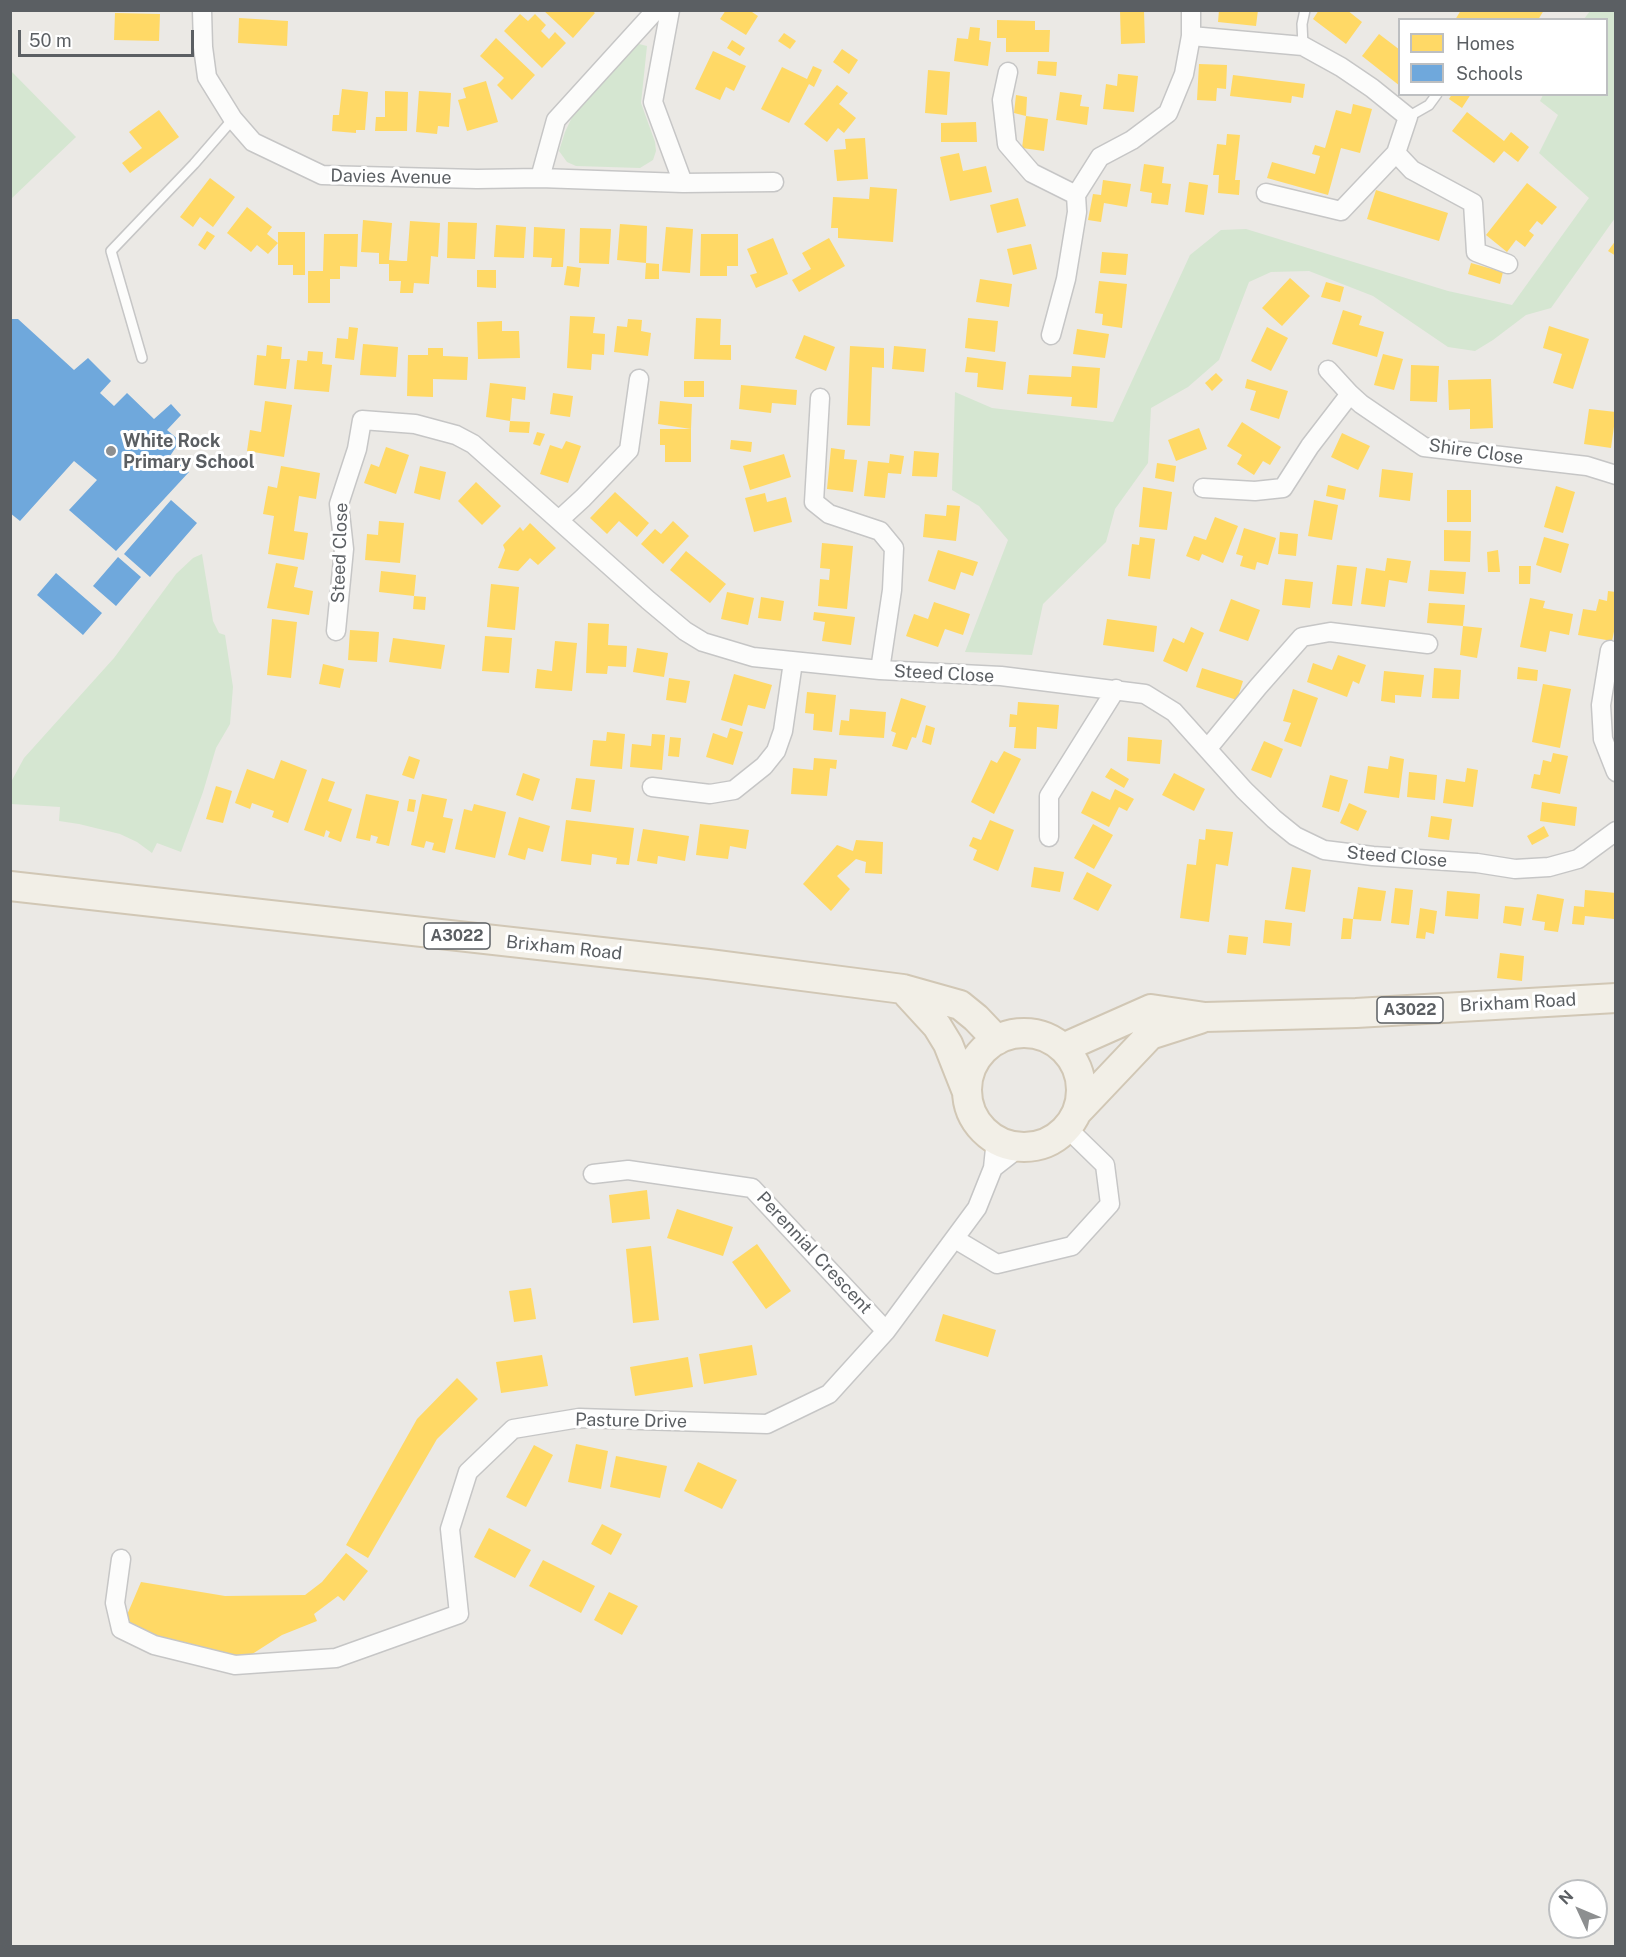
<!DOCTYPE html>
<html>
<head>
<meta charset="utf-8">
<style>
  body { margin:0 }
  #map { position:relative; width:1626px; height:1957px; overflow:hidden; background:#ebe9e5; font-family:"Public Sans",sans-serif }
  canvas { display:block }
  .frame { position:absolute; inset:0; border:12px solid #5b5f63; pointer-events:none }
  .legend { position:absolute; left:1398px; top:18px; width:210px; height:78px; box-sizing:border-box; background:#fff; border:2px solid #bdbfc1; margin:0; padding:8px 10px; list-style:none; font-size:18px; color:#5b5f63 }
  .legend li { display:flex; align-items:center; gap:12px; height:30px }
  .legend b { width:30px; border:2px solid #bdbfc1 }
  .north { position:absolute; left:1548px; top:1879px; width:60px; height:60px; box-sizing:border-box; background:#fff; border:2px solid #bdbfc1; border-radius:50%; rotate:314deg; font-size:16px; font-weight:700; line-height:24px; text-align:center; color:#5b5f63 }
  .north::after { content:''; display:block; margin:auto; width:21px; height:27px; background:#8d8f90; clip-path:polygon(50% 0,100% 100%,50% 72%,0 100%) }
  .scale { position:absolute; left:18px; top:30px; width:176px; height:27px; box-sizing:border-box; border:3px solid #5b5f63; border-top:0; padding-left:8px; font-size:18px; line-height:21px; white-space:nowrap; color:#5b5f63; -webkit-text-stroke:4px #fff; paint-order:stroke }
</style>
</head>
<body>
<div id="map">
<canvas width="1626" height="1957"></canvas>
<div class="frame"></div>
<ul class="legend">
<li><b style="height:16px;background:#ffd966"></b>Homes</li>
<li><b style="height:16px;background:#6fa8dc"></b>Schools</li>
</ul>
<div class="north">N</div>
<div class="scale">50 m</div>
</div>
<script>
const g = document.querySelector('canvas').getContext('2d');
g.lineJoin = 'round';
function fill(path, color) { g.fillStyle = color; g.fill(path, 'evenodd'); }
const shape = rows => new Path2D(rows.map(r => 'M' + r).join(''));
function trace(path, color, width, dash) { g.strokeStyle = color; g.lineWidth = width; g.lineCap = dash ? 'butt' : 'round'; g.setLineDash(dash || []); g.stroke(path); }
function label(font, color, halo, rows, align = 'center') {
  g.font = font + ' "Public Sans",sans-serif'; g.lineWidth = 6; g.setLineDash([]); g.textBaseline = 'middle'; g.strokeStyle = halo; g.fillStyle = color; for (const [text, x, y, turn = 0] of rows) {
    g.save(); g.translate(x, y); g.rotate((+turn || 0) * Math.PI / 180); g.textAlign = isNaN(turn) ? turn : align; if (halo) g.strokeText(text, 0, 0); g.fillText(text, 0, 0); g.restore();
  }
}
const green = shape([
  [1590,11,1615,11,1615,218,1551,308,1526,315,1493,340,1475,351,1448,347,1373,296,1309,271,1271,272,1249,282,1219,360,1188,387,1151,408,1148,463,1115,509,1106,542,1043,604,1032,655,965,652,1008,540,979,506,952,490,955,392,992,408,1113,422,1190,255,1221,230,1246,229,1448,291,1512,305,1589,198,1539,153,1558,115,1540,101,1543,95,1606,94,1606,20,1584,19],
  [639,44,647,46,641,103,655,142,656,151,653,160,640,168,576,166,567,162,559,151,565,132,575,111,629,51],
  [11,71,76,137,11,199],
  [202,554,213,621,219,633,225,635,233,687,230,724,216,748,203,792,181,852,157,843,152,853,137,842,120,834,79,824,59,821,60,807,11,804,11,782,24,758,114,658,176,574,193,558]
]);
const homes = shape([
  [543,10,591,10,595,13,573,38],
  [726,10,749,10,758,16,746,35,720,19],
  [1219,10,1258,10,1256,26,1218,22],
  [1319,10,1347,10,1362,22,1346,44,1313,19],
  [1461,10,1544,10,1538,20,1455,20],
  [1120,11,1144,11,1145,43,1121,44],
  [115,13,160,14,159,41,114,40],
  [520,14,528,21,535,14,546,25,541,31,549,39,555,32,566,43,542,68,504,31],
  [239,18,288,21,287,46,238,43],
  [997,20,1035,21,1035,30,1050,30,1049,52,1006,52,1006,38,997,38],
  [970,27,980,28,979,40,991,42,988,66,954,61,957,38,968,39],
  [784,33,796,41,790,49,778,41],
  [1379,34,1400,50,1400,86,1362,56],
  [496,38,535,75,512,100,497,85,504,78,480,56],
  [732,40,745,48,740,56,727,48],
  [842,49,858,60,849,74,833,62],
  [713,51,746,66,734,91,726,87,720,100,695,89],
  [1038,61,1057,62,1056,76,1037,74],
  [1199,64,1227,65,1226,89,1217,88,1216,101,1197,100],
  [813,66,822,70,814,87,809,84,789,123,761,109,782,67,807,79],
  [928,70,950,72,947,115,925,113],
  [1118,74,1138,76,1134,112,1103,109,1106,84,1117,86],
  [1233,75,1305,84,1303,98,1292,96,1291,103,1230,96],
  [486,81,498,122,467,131,458,100,466,98,463,88],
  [837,85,848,93,839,104,856,118,844,133,838,128,827,142,804,124],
  [342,89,368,92,365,130,356,130,356,133,332,131,333,115,339,115],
  [385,91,408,92,407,131,375,131,376,117,385,117],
  [419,91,451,93,449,127,438,126,437,134,416,132],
  [1060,92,1082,95,1080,106,1089,107,1087,125,1056,120],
  [1452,94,1471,94,1462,108,1449,99],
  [1016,95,1027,97,1026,116,1048,119,1044,151,1022,148,1026,116,1014,113],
  [1353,104,1372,109,1360,153,1341,148,1328,195,1267,178,1272,162,1315,174,1320,156,1312,154,1315,145,1325,148,1336,110,1351,114],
  [159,110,179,137,130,173,122,163,142,148,129,132],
  [1467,112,1504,141,1511,132,1529,147,1518,162,1504,151,1494,163,1452,131],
  [976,122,977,142,941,142,941,123],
  [1227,134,1240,135,1235,180,1240,180,1239,195,1218,193,1219,175,1213,175,1217,144,1226,145],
  [865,138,868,179,837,181,834,150,846,149,845,139],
  [959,153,963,171,986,166,992,192,950,201,940,157],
  [1144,164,1164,167,1162,183,1171,184,1168,205,1151,203,1152,193,1140,191],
  [210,178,235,197,213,227,200,217,193,227,180,217],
  [1103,180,1131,184,1127,207,1104,203,1101,222,1088,220,1093,194,1101,195],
  [1189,182,1208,185,1204,215,1185,212],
  [1527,183,1557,207,1542,225,1537,221,1529,231,1534,235,1525,247,1516,240,1507,252,1486,235],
  [870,187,897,189,893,242,838,238,838,228,831,228,833,197,869,199],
  [1376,190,1448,213,1439,241,1367,219],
  [1018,198,1026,226,997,233,990,205],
  [247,207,272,227,267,234,278,243,268,254,257,245,251,252,227,233],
  [363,220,392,223,389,260,402,261,407,261,410,221,440,223,438,257,431,256,429,284,414,283,413,293,400,293,401,281,389,281,389,264,379,264,379,253,361,252],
  [448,222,477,223,475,259,447,258],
  [620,224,647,226,646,263,617,260],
  [496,225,526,227,524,258,494,257],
  [534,227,565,229,563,267,551,267,552,258,533,257],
  [666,227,693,229,690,273,662,271],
  [580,228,611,229,609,264,579,263],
  [207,231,215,236,205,250,198,245],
  [278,232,305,232,305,275,293,275,293,265,278,265],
  [324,234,358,234,357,267,340,266,340,279,330,279,330,303,308,303,308,271,323,271],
  [701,234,738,234,738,266,727,266,727,276,700,276],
  [773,238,788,274,756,288,750,275,757,273,747,249],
  [829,238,845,266,799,292,792,280,811,269,802,253],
  [1616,240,1616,256,1608,251],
  [1031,244,1037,269,1013,275,1007,249],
  [1102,252,1128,254,1126,275,1100,273],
  [646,263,659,264,659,279,645,279],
  [1471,263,1503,272,1500,284,1468,274],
  [567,266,581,268,579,287,564,285],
  [477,270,496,270,496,288,477,287],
  [1290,278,1310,296,1282,326,1262,308],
  [980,279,1012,284,1009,307,976,302],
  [1099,281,1127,284,1122,328,1102,325,1103,314,1095,313],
  [1326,282,1344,287,1340,302,1321,297],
  [1343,310,1362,316,1359,325,1384,332,1377,357,1332,344],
  [570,316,595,317,593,333,605,334,604,355,592,354,591,370,567,368],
  [696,318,721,319,720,345,731,345,731,360,694,359],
  [968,318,998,321,995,352,965,348],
  [628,319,642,320,641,331,651,333,648,356,614,352,617,326,627,327],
  [502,321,502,331,519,331,520,358,478,359,477,322],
  [1549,326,1589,339,1573,389,1553,383,1562,354,1543,348],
  [349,327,358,328,354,360,335,358,337,338,348,339],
  [1267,327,1288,338,1271,371,1251,361],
  [1077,329,1109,334,1105,358,1073,354],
  [804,335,835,347,826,371,795,358],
  [363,344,398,347,396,377,360,375],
  [267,345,282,347,281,359,290,359,286,389,254,385,257,355,266,356],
  [850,346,884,348,884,368,872,367,870,426,847,425],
  [894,346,926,349,924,372,892,369],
  [428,348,443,348,443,356,468,357,467,380,433,379,433,397,407,396,408,355,428,355],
  [308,351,323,352,322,364,332,365,329,392,294,389,297,360,307,361],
  [1383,354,1403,359,1394,390,1374,385],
  [967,357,1006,362,1003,390,977,387,978,373,965,372],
  [1411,365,1439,366,1437,402,1410,401],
  [1072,366,1100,368,1097,408,1071,406,1072,397,1027,394,1029,375,1071,377],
  [1216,373,1223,380,1212,391,1205,383],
  [1247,379,1288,391,1279,419,1250,410,1256,391,1245,388],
  [1491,379,1493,428,1470,429,1470,409,1449,410,1448,380],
  [684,381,704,381,704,397,684,397],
  [490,383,526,387,525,400,512,398,510,421,486,417],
  [741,385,797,390,796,405,772,403,771,413,739,409],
  [553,393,573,396,570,417,550,414],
  [265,401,292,405,284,457,247,451,250,430,261,432],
  [660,401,692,404,691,429,658,424],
  [1589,409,1616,412,1611,448,1584,444],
  [510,421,530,422,529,433,509,432],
  [1242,422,1281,447,1270,465,1263,461,1254,475,1237,464,1242,455,1227,446],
  [1199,428,1207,449,1176,461,1168,440],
  [660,429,691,429,691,462,665,462,665,445,660,445],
  [537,432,545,434,540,446,533,444],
  [1342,433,1370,446,1358,470,1331,457],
  [731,440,752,442,751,452,730,449],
  [566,441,581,446,568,483,540,474,550,445,562,449],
  [386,447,409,455,396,494,364,483,371,464,379,467],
  [831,448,845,450,844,459,857,460,853,492,827,489],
  [914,451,939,453,937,477,912,476],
  [784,454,791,477,750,490,743,466],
  [890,454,904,456,901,474,888,473,885,498,864,496,868,461,889,463],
  [1157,463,1176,466,1174,482,1155,478],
  [281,466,320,473,316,499,299,496,294,531,308,533,304,560,268,554,274,516,263,514,268,486,277,488],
  [420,466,446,472,440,500,414,493],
  [1382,469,1413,473,1410,501,1379,497],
  [476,482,501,506,482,525,458,501],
  [1328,485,1346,489,1344,500,1326,496],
  [1556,486,1575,492,1563,533,1544,527],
  [1143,487,1172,492,1167,530,1139,527],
  [1447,490,1471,490,1471,522,1447,522],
  [615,492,649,523,637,537,619,521,607,534,590,518],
  [765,493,767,502,786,497,792,522,754,532,745,498],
  [1314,500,1338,505,1332,540,1308,536],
  [947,505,960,506,956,541,923,537,925,514,946,516],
  [1215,517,1238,526,1223,563,1202,554,1199,561,1186,556,1194,536,1206,540],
  [379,521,404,523,400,563,365,560,367,534,378,535],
  [673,521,689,536,663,564,641,544,655,529,661,534],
  [530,523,556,548,538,565,530,558,518,571,498,568,505,550,503,545,520,527,523,531],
  [1244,528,1276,538,1268,565,1257,562,1255,570,1240,566,1243,556,1236,554],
  [1444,530,1471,531,1470,562,1444,561],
  [1280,532,1298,534,1296,556,1278,554],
  [1140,537,1155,539,1150,579,1128,576,1132,544,1139,545],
  [1544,537,1569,544,1561,573,1536,565],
  [822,543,853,546,847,609,818,606,820,579,829,580,830,569,820,568],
  [938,550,978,562,973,576,961,572,955,590,928,581],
  [1498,550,1500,572,1488,572,1487,552],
  [686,551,726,584,710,603,670,570],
  [1387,558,1411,561,1407,583,1389,580,1385,607,1361,604,1366,568,1385,571],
  [276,563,298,567,294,587,313,591,309,615,267,608],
  [1337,565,1357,567,1352,606,1332,604],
  [1519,566,1531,566,1530,584,1519,584],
  [1430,570,1466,572,1464,594,1428,591],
  [381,571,416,575,414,596,379,592],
  [1285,579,1313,582,1310,608,1282,605],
  [491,584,519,587,515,630,487,627],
  [1608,591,1616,592,1616,622,1612,641,1578,635,1583,609,1596,611,1599,599,1607,601],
  [727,592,754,598,748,625,721,619],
  [414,596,426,597,425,610,413,609],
  [761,597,784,601,781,621,758,618],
  [1530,598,1545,601,1543,608,1573,614,1569,635,1550,631,1546,652,1520,647],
  [1231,599,1260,610,1248,641,1219,631],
  [934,602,970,614,963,635,945,629,938,647,906,636,914,614,928,619],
  [1429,603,1465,605,1463,626,1427,623],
  [814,612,855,617,851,645,822,641,825,622,813,620],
  [272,619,297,622,291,678,267,675],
  [1107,619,1157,626,1154,652,1103,645],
  [588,623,609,624,608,645,627,646,626,667,608,666,607,674,586,673],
  [1463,626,1482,628,1477,658,1460,655],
  [1191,627,1204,633,1187,672,1163,661,1173,638,1184,643],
  [350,630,379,632,377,662,348,660],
  [485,636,512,638,509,673,482,671],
  [393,638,445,645,441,669,389,662],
  [555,641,577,643,572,691,535,688,537,669,552,671],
  [637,648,668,653,664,677,633,672],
  [1338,655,1366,665,1359,684,1353,681,1347,697,1307,682,1313,663,1332,670],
  [323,664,344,669,340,688,319,684],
  [1518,667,1538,670,1537,681,1517,679],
  [1202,668,1243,681,1237,700,1196,687],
  [1434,668,1461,670,1459,699,1432,698],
  [1384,671,1424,675,1421,697,1395,695,1395,703,1381,701],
  [734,674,772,685,765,709,748,705,742,726,721,720],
  [669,678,690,681,686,703,666,700],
  [1543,684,1571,689,1560,748,1532,742],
  [1293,689,1318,698,1301,747,1284,741,1291,723,1283,721],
  [807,692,836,695,832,732,813,730,814,714,805,713],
  [901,698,926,706,916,738,912,737,907,750,892,746,896,733,891,731],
  [1018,702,1059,705,1057,729,1037,727,1036,749,1014,748,1016,727,1009,727,1010,714,1017,715],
  [850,709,886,712,884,738,839,735,841,720,849,721],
  [926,725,935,728,931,745,922,742],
  [730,728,743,732,733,765,706,757,713,733,727,738],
  [607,732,625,734,622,769,590,766,593,740,606,741],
  [652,734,665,735,662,770,630,767,632,744,651,746],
  [670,737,681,738,679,757,668,756],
  [1128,737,1162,740,1160,764,1127,761],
  [1264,741,1283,749,1271,778,1251,770],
  [1004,751,1021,759,994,814,971,802,991,760,997,763],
  [1553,753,1568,756,1560,794,1531,788,1534,774,1540,775,1543,760,1551,762],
  [409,756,420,760,414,779,402,775],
  [1390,756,1404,759,1399,798,1364,793,1368,766,1388,769],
  [814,758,837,760,836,769,830,768,827,796,791,794,793,768,813,770],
  [281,760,307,770,288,823,272,817,274,811,252,803,250,809,235,803,247,769,274,779],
  [1111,768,1129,779,1124,788,1105,777],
  [1467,768,1478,770,1473,807,1443,803,1446,779,1465,782],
  [1409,772,1437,775,1435,800,1407,797],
  [523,773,540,779,533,801,516,795],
  [1174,773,1205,789,1194,811,1162,795],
  [1330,775,1348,780,1339,812,1322,807],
  [322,778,335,782,328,801,352,809,341,842,328,837,330,832,326,830,324,837,304,830],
  [576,778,595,780,591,812,571,809],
  [216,786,232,791,223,823,206,819],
  [1115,789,1134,799,1127,811,1119,807,1109,827,1081,813,1092,791,1110,800],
  [366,794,399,801,389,846,376,843,378,837,371,835,370,841,356,838],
  [422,794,447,799,443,817,453,819,445,853,432,850,434,843,426,841,424,848,411,845],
  [409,799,416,800,414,812,407,811],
  [1542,802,1577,807,1575,826,1540,821],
  [1349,803,1367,811,1358,831,1340,823],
  [474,804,506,812,495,858,455,849,464,809,472,811],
  [1431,816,1452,819,1449,840,1428,837],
  [519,817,550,826,543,852,528,848,525,860,508,855],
  [566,820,634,828,629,865,616,864,617,858,592,854,591,865,561,861],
  [990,820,1014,830,998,871,973,860,977,850,969,846,973,837,981,840],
  [700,824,749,830,746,849,730,846,728,859,696,855],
  [1093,824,1113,835,1094,869,1074,858],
  [1544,826,1549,836,1532,845,1527,836],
  [643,829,689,836,685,861,658,856,657,864,637,861],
  [1206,829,1233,832,1228,866,1216,864,1209,922,1180,918,1187,864,1196,865,1199,839,1205,840],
  [856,840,883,842,882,874,865,873,866,862,856,859,837,876,850,889,831,911,803,884,837,845,853,851],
  [1034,867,1064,872,1060,892,1031,887],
  [1292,867,1311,870,1305,912,1285,909],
  [1087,872,1112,885,1098,911,1073,899],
  [1358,887,1386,891,1381,921,1353,919],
  [1395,888,1413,890,1409,925,1391,923],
  [1585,890,1616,893,1614,919,1585,916,1584,925,1572,924,1574,906,1584,907],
  [1447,891,1480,894,1478,919,1445,916],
  [1537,894,1564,899,1558,932,1544,930,1545,922,1532,920],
  [1505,906,1524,908,1521,926,1503,923],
  [1420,908,1437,911,1434,934,1426,932,1425,939,1416,938],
  [1343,918,1353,919,1351,939,1341,939],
  [1265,920,1292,923,1290,946,1263,943],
  [1229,935,1248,937,1246,955,1227,953],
  [1500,953,1524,956,1522,981,1497,978],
  [647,1190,650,1219,612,1223,609,1195],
  [677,1209,733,1227,723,1256,667,1238],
  [757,1244,791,1291,766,1309,732,1262],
  [651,1246,659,1320,633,1323,626,1249],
  [531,1288,536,1319,514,1322,509,1291],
  [943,1314,996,1330,988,1357,935,1341],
  [752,1345,757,1375,704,1384,699,1354],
  [542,1355,548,1386,501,1393,496,1362],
  [688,1357,693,1387,635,1396,630,1367],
  [457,1378,478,1399,437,1439,368,1558,346,1545,417,1419],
  [576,1444,608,1451,601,1489,568,1482],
  [534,1445,553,1455,526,1507,506,1497],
  [616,1456,667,1466,660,1498,610,1487],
  [698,1462,737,1480,722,1509,684,1491],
  [602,1524,622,1534,611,1555,591,1544],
  [489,1528,531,1550,515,1578,474,1557],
  [346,1553,368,1571,344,1601,338,1596,314,1614,317,1621,282,1635,235,1665,121,1629,141,1582,225,1596,305,1595,322,1582],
  [543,1560,595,1586,581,1613,529,1586],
  [609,1592,638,1606,622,1635,594,1620]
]);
const schools = shape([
  [10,319,18,319,74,370,88,358,111,381,100,393,114,406,127,393,154,419,171,404,181,415,167,430,180,441,170,456,189,472,116,551,69,510,97,480,74,461,20,521,10,513],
  [171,500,197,523,150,577,124,554],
  [118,557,141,577,116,606,93,586],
  [56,573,102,613,83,635,37,595]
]);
const service = shape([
  [1303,46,1302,24,1305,10],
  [1408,117,1429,105,1437,94],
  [142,358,111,251,194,164,233,119]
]);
const minor = shape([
  [202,10,203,47,207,77,233,119,253,142,322,175,477,179,540,178,683,183,774,182],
  [670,10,653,102,683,183],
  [1191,36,1303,46,1341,67,1372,88,1408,117,1396,153,1412,170,1473,203,1476,252,1508,264],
  [1008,72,1002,100,1007,144,1032,173,1076,195],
  [540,178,556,120,656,10],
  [1266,193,1341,211,1396,153],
  [1051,335,1066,279,1077,212,1076,195,1100,157,1132,140,1168,113,1184,74,1191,36,1191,10],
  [1328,370,1350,394],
  [820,398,814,502,829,514,880,531,894,548,892,590,880,670],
  [1203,488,1255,491,1283,488,1310,446,1350,394,1361,404,1424,447,1587,466,1616,475],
  [559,520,583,498,629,450,639,379],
  [336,631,344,549,339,504,357,449,362,420,415,424,456,435,473,444,648,600,685,631,703,642,753,657,880,670,1001,676,1145,694,1174,712,1244,790,1274,819,1295,836,1324,850,1373,856,1477,863,1515,869,1549,867,1578,859,1616,831],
  [1610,650,1601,705,1603,739,1616,772],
  [1208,748,1258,687,1302,637,1330,632,1428,644],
  [652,787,710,794,734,790,764,766,776,751,783,731,793,662],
  [1049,837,1049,796,1116,689],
  [993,1168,1020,1147],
  [593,1174,628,1170,752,1188,886,1331],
  [955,1239,997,1264,1072,1246,1110,1204,1105,1165,1067,1128],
  [121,1559,115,1603,121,1629,154,1645,235,1665,336,1658,459,1614,450,1529,468,1472,513,1429,579,1418,767,1424,829,1394,886,1331,977,1208,993,1168,996,1139]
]);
const primary = shape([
  [10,886,709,964,903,989,960,1005,976,1018,997,1040],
  [903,989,937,1026,948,1044,967,1092],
  '967 1090a57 57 0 1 1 114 0a57 57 0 1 1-114 0Z',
  [1063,1048,1151,1009,1205,1017,1356,1013,1616,998],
  [1077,1112,1150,1035,1200,1019]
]);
const markers = [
  [111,451,6,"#8d8f90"]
];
const shields = [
  [457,936,66],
  [1410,1010,66]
];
const shieldNames = [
  ["A3022",457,936],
  ["A3022",1410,1010]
];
const streetNames = [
  ["Davies Avenue",391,177,1],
  ["Shire Close",1476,452,8],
  ["Steed Close",340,553,-88],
  ["Steed Close",944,674,3],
  ["Steed Close",1397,857,5],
  ["Brixham Road",564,948,6],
  ["Brixham Road",1518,1003,-3],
  ["Perennial Crescent",814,1253,47],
  ["Pasture Drive",631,1421,1]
];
const poiNames = [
  ["White Rock",123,441],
  ["Primary School",123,462]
];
fill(green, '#d5e6d1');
fill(homes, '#ffd966');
fill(schools, '#6fa8dc');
trace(service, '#c6c6c6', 12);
trace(minor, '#c6c6c6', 21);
trace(primary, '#d1c7b5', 32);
trace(service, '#fcfcfb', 9);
trace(minor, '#fcfcfb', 18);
trace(primary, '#f2efe7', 28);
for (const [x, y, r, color] of markers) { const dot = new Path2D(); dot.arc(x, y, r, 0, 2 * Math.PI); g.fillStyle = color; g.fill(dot); trace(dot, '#fff', 2); }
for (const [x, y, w] of shields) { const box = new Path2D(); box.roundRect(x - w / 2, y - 13, w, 26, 4.5); g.fillStyle = '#fff'; g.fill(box); trace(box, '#5b5f63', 1.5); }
label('bold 16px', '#5b5f63', null, shieldNames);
label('18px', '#5b5f63', '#fff', streetNames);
label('bold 18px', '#5b5f63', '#fff', poiNames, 'left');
</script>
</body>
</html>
